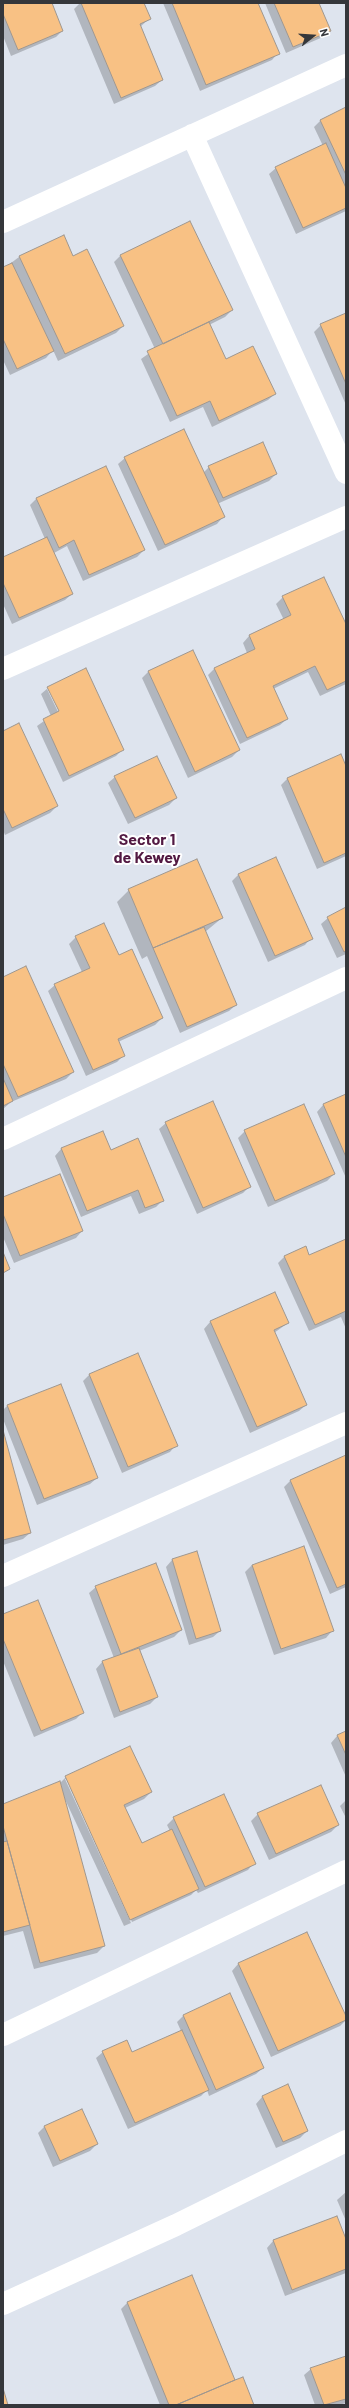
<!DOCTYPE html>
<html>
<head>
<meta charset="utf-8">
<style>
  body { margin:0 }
  #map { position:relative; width:349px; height:2408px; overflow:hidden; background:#dee4ee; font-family:Barlow,sans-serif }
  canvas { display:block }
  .frame { position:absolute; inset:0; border:4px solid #35373b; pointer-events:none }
  .north { position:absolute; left:293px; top:16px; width:40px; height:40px; -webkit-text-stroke:3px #fff; paint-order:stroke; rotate:73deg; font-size:11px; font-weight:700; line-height:16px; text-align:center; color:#35373b }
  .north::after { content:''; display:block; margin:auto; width:14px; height:18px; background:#35373b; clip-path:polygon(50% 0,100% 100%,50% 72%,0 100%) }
</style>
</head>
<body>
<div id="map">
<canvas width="349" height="2408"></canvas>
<div class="frame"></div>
<div class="north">N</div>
</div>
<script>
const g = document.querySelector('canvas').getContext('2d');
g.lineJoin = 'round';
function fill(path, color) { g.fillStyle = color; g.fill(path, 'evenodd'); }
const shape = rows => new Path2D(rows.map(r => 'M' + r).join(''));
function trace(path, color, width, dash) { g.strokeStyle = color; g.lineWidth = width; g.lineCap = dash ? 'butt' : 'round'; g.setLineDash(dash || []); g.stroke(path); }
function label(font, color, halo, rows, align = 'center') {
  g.font = font + ' Barlow,sans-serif'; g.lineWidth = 4; g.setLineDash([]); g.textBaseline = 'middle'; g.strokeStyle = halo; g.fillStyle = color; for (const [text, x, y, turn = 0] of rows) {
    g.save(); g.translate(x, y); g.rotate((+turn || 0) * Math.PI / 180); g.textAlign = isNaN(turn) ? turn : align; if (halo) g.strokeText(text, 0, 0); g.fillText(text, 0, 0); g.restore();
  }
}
const shadow = shape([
  [3,3,51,3,62,31,56,37,11,56,3,36],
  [80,3,143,3,149,19,140,27,162,80,155,86,114,104,74,9],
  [163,3,257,3,278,53,272,60,200,91],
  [265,3,318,3,330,30,323,37,286,53],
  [346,109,346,211,296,234,269,174,276,168,323,146,314,127,321,120],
  [63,237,73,258,123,326,116,333,58,361,53,350,46,358,10,375,3,360,3,269,19,257],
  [121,255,232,310,225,317,209,325,226,360,275,394,268,400,212,427,203,407,170,422,141,359,155,349,114,262],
  [346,314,346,405,314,332,321,325],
  [125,458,203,473,209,467,276,474,269,481,217,504,223,517,217,524,158,551,118,464],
  [37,498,144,550,137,557,83,581,67,546,54,553,72,594,65,600,12,624,3,604,3,558,45,539,30,505],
  [283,597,346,627,346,684,320,696,308,672,273,689,287,719,280,725,240,744,208,675,214,669,247,653,243,643,249,636,284,620,276,604],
  [148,672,239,750,232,757,188,778,142,678],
  [48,688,123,749,116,756,63,782,37,726,51,716,41,694],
  [47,689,50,689,62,715,60,716],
  [3,732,57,806,50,813,5,835,3,830],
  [346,768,346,856,317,869,281,785,288,778],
  [115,777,176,798,169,805,128,824,108,783],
  [238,875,311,938,305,945,268,962,232,881],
  [129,890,222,918,205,932,236,1005,229,1011,180,1033,147,956,142,959,117,902],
  [346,908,346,954,337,958,321,924,328,918],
  [76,937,118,956,162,1018,155,1025,118,1042,124,1055,117,1062,86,1076,48,991,55,985,82,972,69,944],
  [3,978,73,1072,66,1079,11,1102,3,1109],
  [346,1095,346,1178,317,1112,323,1105],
  [166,1123,250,1186,243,1193,197,1214,159,1129],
  [245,1131,334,1174,327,1181,268,1207,238,1138],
  [103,1132,110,1151,163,1200,156,1207,139,1214,131,1196,81,1217,55,1156,61,1149],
  [3,1198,82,1231,76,1238,14,1263,3,1237],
  [346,1240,346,1329,341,1317,309,1331,278,1263,285,1256,309,1257],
  [274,1294,288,1323,274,1333,306,1405,299,1411,250,1433,204,1329,210,1322],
  [90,1374,176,1445,170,1452,122,1473,83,1381],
  [7,1406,97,1478,90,1484,37,1505,3,1419,3,1410],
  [3,1434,30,1533,23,1539,3,1545],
  [346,1456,346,1587,330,1594,284,1487,290,1481],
  [172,1560,220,1631,213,1637,189,1645,166,1567],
  [252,1565,332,1631,326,1638,274,1655,245,1572],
  [96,1587,181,1630,174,1637,139,1651,157,1697,150,1704,114,1718,96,1669,102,1662,114,1658,89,1593],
  [3,1615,83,1712,76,1719,34,1737,3,1661],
  [346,1732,346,1777,331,1743,337,1736],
  [66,1777,151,1792,144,1799,125,1808,142,1844,170,1831,167,1825,174,1818,254,1863,248,1870,198,1893,196,1890,191,1895,132,1922,68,1779,65,1779,131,1923,124,1926,63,1795,104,1946,97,1953,34,1969,23,1931,3,1936,3,1805,60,1783],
  [346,1800,346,1818,340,1806],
  [258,1814,338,1825,331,1832,269,1860,251,1821],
  [306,1933,346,2020,340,2026,271,2057,232,1971,238,1964],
  [183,2016,263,2068,256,2074,209,2096,207,2090,201,2096,128,2129,96,2058,103,2052,131,2054,181,2031,177,2022],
  [288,2086,307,2131,300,2138,276,2148,256,2104,262,2097],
  [44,2127,97,2144,90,2151,53,2167,38,2133],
  [346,2192,346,2221,337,2200],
  [336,2217,346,2242,346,2273,285,2296,267,2248,273,2241],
  [127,2303,235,2381,253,2405,160,2405,121,2309],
  [346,2357,346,2403,339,2405,315,2405,304,2375,311,2369]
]);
const building = shape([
  [3,3,52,3,63,31,18,50,3,14,3,3],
  [81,3,144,3,151,19,140,24,163,80,121,98,81,3],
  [172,3,258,3,280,54,206,85,172,3],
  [274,3,319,3,331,31,293,47,274,3],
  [346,107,346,175,320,120,346,107],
  [326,143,346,188,346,208,303,228,275,167,326,143],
  [190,221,233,310,163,344,120,255,190,221],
  [64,235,73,256,87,249,124,326,65,354,19,256,64,235],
  [12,263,54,351,17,369,3,339,3,267,12,263],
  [346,313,346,384,320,324,346,313],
  [209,322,226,359,253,346,276,394,219,421,210,401,177,416,147,351,209,322],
  [184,429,225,517,165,545,124,457,184,429],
  [263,442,277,474,223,498,208,466,263,442],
  [106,466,145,550,89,575,74,540,59,548,36,498,106,466],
  [47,537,73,594,19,618,3,583,3,557,47,537],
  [324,577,346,624,346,681,327,690,315,666,273,686,288,719,247,738,214,668,255,649,249,635,291,615,282,596,324,577],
  [193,650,240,750,195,772,148,671,193,650],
  [86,668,124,750,69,776,43,719,59,711,47,687,86,668],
  [19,723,58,806,12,828,3,809,3,731,19,723],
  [341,754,346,766,346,853,324,863,287,778,341,754],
  [157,756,177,798,135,818,114,776,157,756],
  [276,857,313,939,275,956,238,874,276,857],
  [197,859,223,918,153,948,128,889,197,859],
  [346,907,346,951,344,952,327,917,346,907],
  [104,923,119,955,132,949,163,1018,118,1039,125,1056,93,1070,54,984,90,968,75,936,104,923],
  [204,927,237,1005,187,1027,153,948,204,927],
  [26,966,74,1072,18,1097,3,1064,3,977,26,966],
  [3,1078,13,1101,3,1106,3,1078],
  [346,1094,346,1157,323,1104,346,1094],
  [213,1101,251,1187,203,1208,165,1122,213,1101],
  [304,1104,335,1174,275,1201,244,1130,304,1104],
  [103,1131,111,1150,138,1138,164,1201,145,1208,138,1190,87,1211,61,1148,103,1131],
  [60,1174,83,1231,20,1256,3,1214,3,1197,60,1174],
  [346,1239,346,1311,315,1325,284,1256,306,1246,309,1255,346,1239],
  [3,1252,10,1269,3,1273,3,1252],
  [275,1292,289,1323,274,1330,307,1405,257,1427,210,1321,275,1292],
  [138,1353,178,1446,128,1467,89,1374,138,1353],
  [61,1384,98,1478,44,1499,7,1405,61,1384],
  [3,1430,31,1533,3,1540,3,1430],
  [346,1455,346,1584,337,1588,290,1480,346,1455],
  [304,1546,334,1631,281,1649,252,1565,304,1546],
  [197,1551,221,1631,196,1639,172,1559,197,1551],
  [156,1563,182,1630,121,1654,95,1586,156,1563],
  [38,1600,84,1713,41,1731,3,1639,3,1614,38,1600],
  [139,1648,158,1697,120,1712,102,1661,139,1648],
  [346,1731,346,1755,337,1735,346,1731],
  [130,1746,152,1792,124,1805,142,1843,172,1829,199,1889,130,1920,65,1776,130,1746],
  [60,1781,105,1946,40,1963,3,1826,3,1804,60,1781],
  [321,1785,339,1825,276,1854,257,1813,321,1785],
  [224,1794,256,1864,205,1887,173,1817,224,1794],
  [7,1841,30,1925,3,1932,3,1842,7,1841],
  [307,1932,346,2016,346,2020,278,2051,238,1963,307,1932],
  [230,1993,264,2068,216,2090,183,2015,230,1993],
  [182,2030,209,2090,135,2123,102,2051,127,2040,132,2052,182,2030],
  [288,2084,308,2131,283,2142,262,2096,288,2084],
  [82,2109,98,2144,60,2161,44,2126,82,2109],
  [337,2216,346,2239,346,2269,292,2290,273,2240,337,2216],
  [192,2275,235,2380,176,2405,169,2405,127,2302,192,2275],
  [346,2356,346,2399,324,2405,310,2368,346,2356],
  [243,2377,254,2405,176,2405,235,2380,243,2377],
  [3,2388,8,2405,3,2405,3,2388]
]);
const minor = shape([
  [192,135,346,473],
  [3,222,346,65],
  [3,669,346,517],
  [3,1139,346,978],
  [3,1576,346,1423],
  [3,2035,346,1871],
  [3,2304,176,2225,346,2141]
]);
const quarterNames = [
  ["Sector 1",147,840],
  ["de Kewey",147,858]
];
fill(shadow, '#0003');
fill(building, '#f8c184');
trace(building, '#9f978f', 1);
trace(minor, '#fff', 22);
label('bold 16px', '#521942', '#fff', quarterNames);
</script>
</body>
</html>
